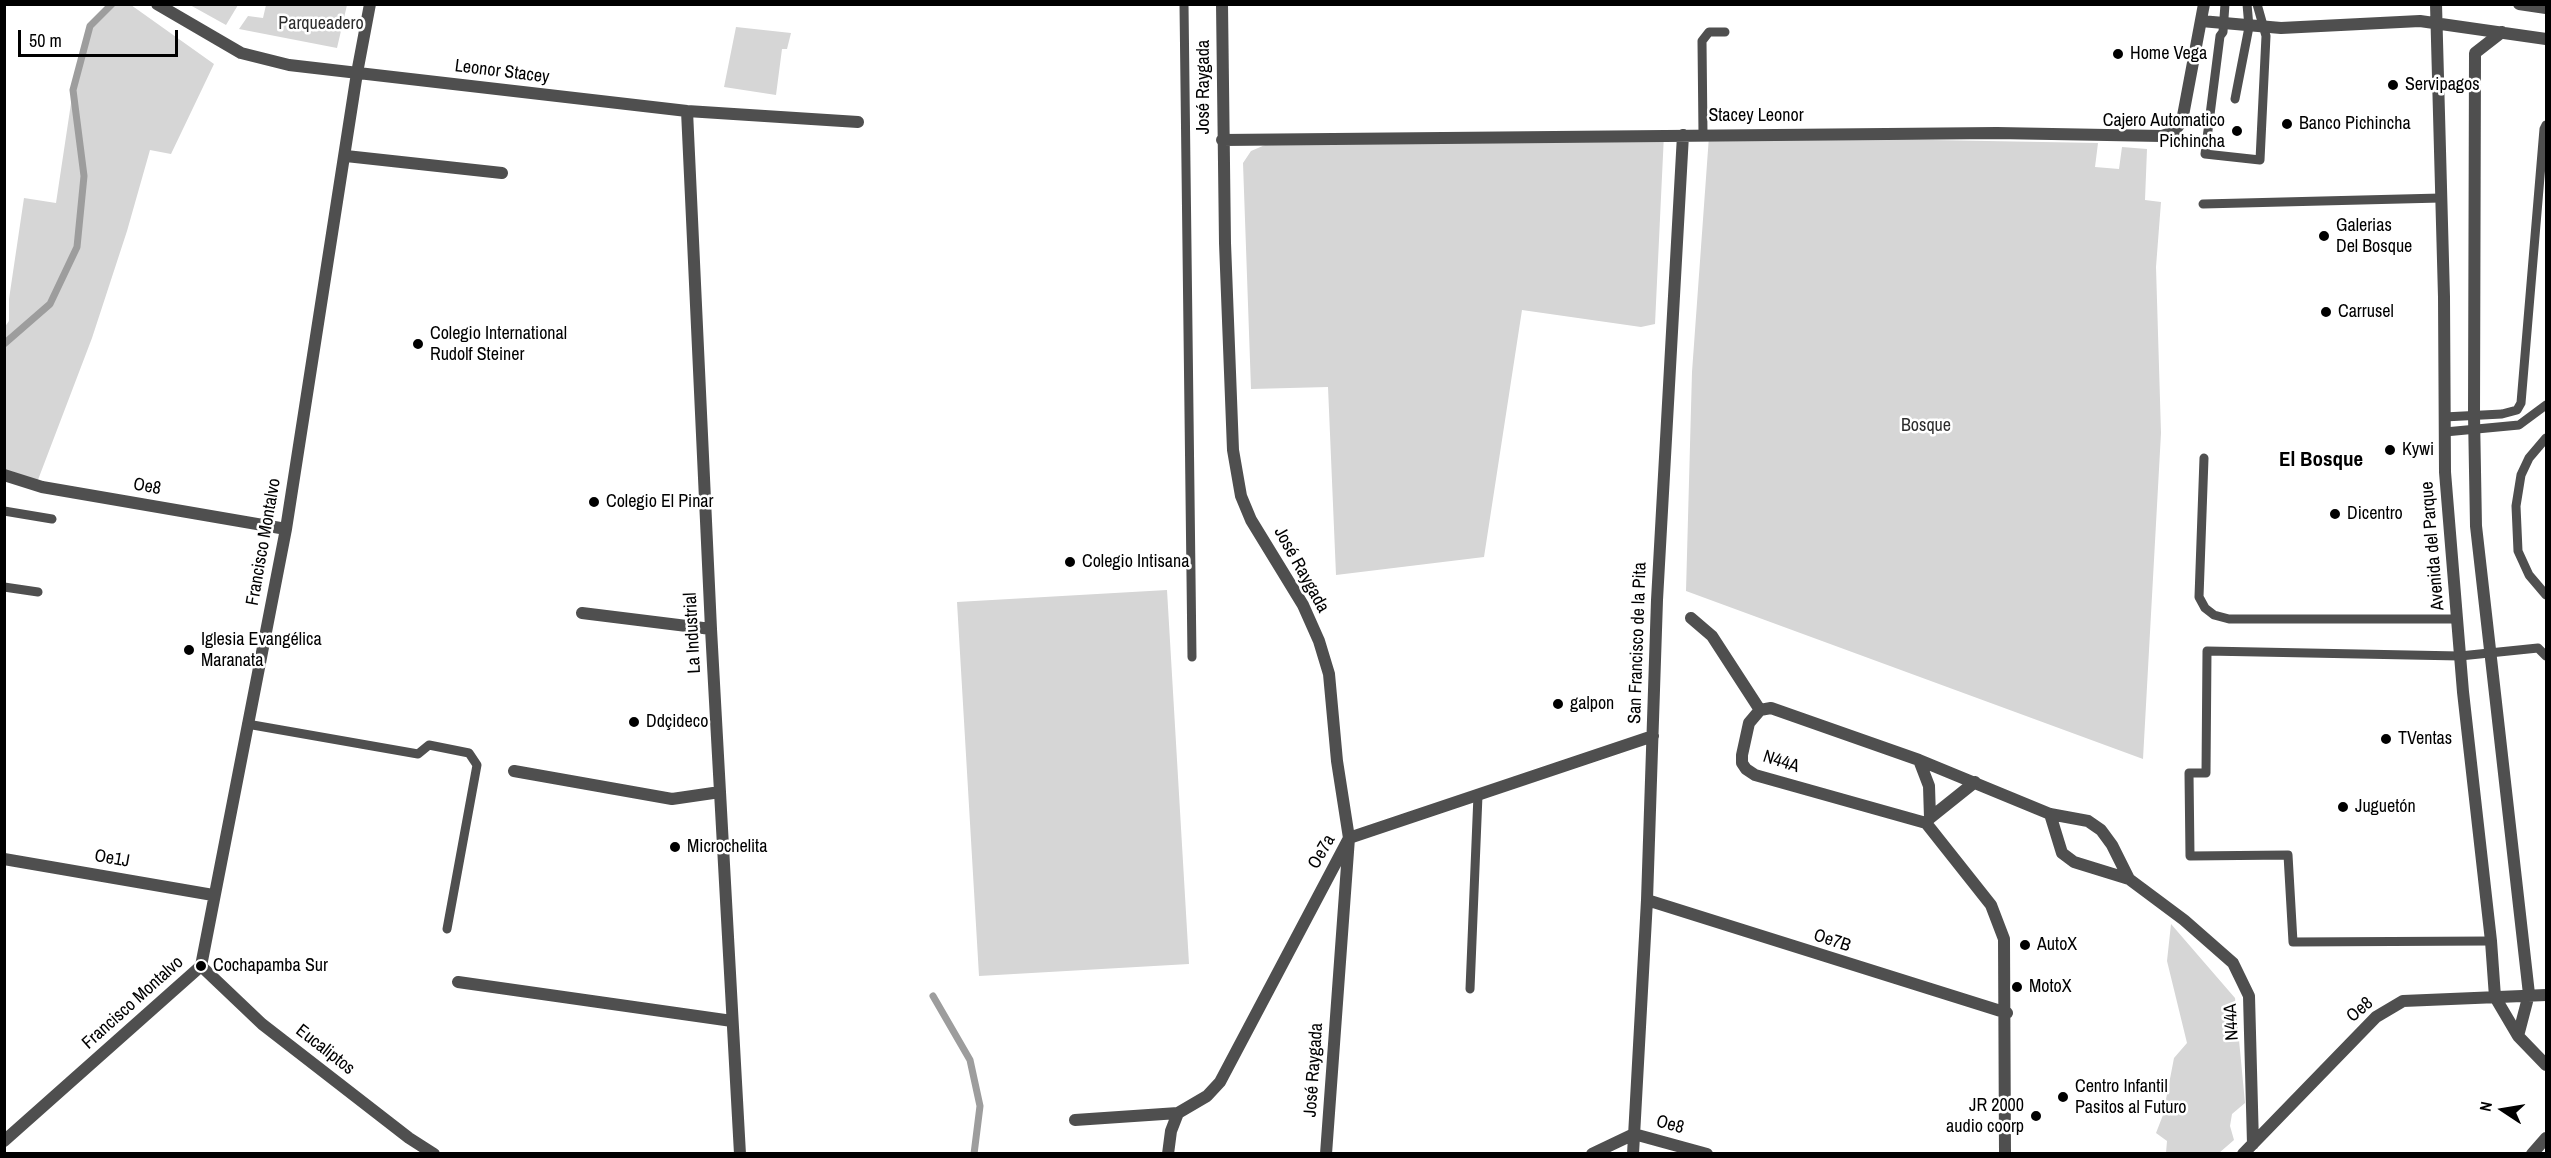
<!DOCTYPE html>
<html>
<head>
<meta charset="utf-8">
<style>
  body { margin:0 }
  #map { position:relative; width:2551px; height:1158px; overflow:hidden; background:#fff; font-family:"Archivo Narrow",sans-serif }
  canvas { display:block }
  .frame { position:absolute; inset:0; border:6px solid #000; pointer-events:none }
  .north { position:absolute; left:2473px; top:1080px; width:60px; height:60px; -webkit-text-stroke:4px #fff; paint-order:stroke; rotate:282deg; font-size:16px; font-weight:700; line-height:24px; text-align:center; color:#000 }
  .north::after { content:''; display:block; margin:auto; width:21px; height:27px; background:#000; clip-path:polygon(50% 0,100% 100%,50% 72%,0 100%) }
  .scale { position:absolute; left:18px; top:30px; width:160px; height:27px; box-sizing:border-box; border:3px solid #000; border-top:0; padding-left:8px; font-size:18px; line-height:21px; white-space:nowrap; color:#000; -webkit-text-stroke:4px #fff; paint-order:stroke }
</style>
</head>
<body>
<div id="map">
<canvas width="2551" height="1158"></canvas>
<div class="frame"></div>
<div class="north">N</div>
<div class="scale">50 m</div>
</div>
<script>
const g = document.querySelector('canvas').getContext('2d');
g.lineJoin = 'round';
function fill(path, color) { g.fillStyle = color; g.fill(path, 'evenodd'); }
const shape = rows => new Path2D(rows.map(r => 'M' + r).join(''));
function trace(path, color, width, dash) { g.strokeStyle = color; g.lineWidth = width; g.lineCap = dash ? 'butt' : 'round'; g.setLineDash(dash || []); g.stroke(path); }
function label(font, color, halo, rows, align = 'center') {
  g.font = font + ' "Archivo Narrow",sans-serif'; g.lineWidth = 5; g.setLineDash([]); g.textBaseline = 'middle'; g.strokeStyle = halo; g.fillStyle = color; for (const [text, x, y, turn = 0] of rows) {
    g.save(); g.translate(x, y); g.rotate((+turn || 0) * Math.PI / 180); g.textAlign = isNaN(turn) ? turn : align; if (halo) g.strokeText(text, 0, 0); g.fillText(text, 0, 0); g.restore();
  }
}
const green = shape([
  [112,5,131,5,214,64,171,154,150,150,127,231,92,338,36,485,5,473,4,328,9,321,9,299,24,198,56,203,73,90,90,26],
  [190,5,238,4,238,5,226,25],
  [266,5,347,5,337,48,239,29,248,16,263,18],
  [736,27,791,33,787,49,782,49,776,95,724,87],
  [1664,134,1655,324,1641,327,1522,310,1484,557,1336,575,1328,387,1251,389,1243,163,1251,151,1265,145],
  [1709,136,2098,143,2095,167,2119,169,2122,147,2147,149,2145,200,2161,202,2156,267,2161,433,2143,759,1686,591,1692,372],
  [1167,590,1189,964,979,976,957,602],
  [2171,924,2235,998,2245,1103,2232,1114,2230,1126,2234,1140,2219,1153,2166,1153,2167,1141,2156,1133,2163,1115,2174,1058,2187,1043,2167,961]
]);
const stream = shape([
  [4,344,50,304,77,247,84,176,73,90,90,26,112,4],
  [933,996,970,1060,980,1106,974,1154]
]);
const service = shape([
  [1184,4,1192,657],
  [2225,4,2223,32,2220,36,2205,154,2260,160,2266,36,2257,4],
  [2235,99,2249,27,2247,4],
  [1703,134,1702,41,1709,32,1725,32],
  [2203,204,2441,198],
  [2444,417,2502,414,2517,410,2521,403,2544,129,2546,125],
  [2445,432,2519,425,2546,405],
  [2546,438,2529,458,2521,475,2516,506,2518,551,2529,575,2546,595],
  [2204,458,2199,597,2205,608,2214,615,2229,619,2457,619],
  [4,511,52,519],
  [4,587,38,592],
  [247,724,418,754,429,745,469,753,477,765,447,929],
  [2491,941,2293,942,2288,855,2190,856,2189,773,2206,773,2207,651,2460,656,2538,648,2546,656],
  [1470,989,1478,795]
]);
const minor = shape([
  [157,4,241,53,289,65,687,111,858,122],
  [1222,4,1225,243,1233,450,1241,496,1251,520,1303,605,1319,641,1329,674,1337,761,1349,838,1326,1154],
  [2436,4,2444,297,2445,472,2463,692,2491,941,2495,997,2518,1036,2546,1065],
  [2519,4,2546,8],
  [2201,21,2281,28,2420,21,2546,39],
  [2502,32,2475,53,2474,415,2476,526,2529,994,2518,1036],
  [687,111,711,629,740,1154],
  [1222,140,1997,133,2162,136,2174,132,2182,121,2204,4],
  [346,156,502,173],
  [4,475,42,487,286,529],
  [582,613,711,629],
  [1691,618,1712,636,1760,710],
  [1919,760,1929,786,1930,818,1926,823],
  [514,771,672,799,720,792],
  [2050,814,2062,853,2074,862,2129,879,2184,920,2233,963,2249,996,2253,1144],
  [1930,818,1975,782],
  [4,859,213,895],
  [1647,900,2007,1013],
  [201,966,262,1024,409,1138,434,1154],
  [458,982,732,1021],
  [1075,1120,1178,1113],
  [4,1141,201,966,286,529,357,73,370,4],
  [1168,1154,1171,1131,1178,1113,1207,1096,1220,1082,1349,838,1653,736],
  [1592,1154,1634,1134,1707,1154],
  [1633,1154,1647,900,1657,600,1683,135],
  [2005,1154,2004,939,1991,905,1926,823,1755,775,1746,769,1742,763,1742,755,1749,723,1760,710,1771,708,1919,760,2050,814,2088,821,2101,830,2112,845,2129,879],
  [2243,1154,2376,1017,2403,1001,2546,995],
  [2532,1154,2546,1138]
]);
const markers = [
  [2118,54,6,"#000"],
  [2393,85,6,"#000"],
  [2287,124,6,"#000"],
  [2237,131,6,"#000"],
  [2324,236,6,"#000"],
  [2326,312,6,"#000"],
  [418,344,6,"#000"],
  [2390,450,6,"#000"],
  [594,502,6,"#000"],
  [2335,514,6,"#000"],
  [1070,562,6,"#000"],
  [189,650,6,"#000"],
  [1558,704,6,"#000"],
  [634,722,6,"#000"],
  [2386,739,6,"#000"],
  [2343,807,6,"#000"],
  [675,847,6,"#000"],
  [2025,945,6,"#000"],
  [201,966,6,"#000"],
  [2017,987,6,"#000"],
  [2063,1097,6,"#000"],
  [2036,1116,6,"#000"]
];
const parkNames = [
  ["Parqueadero",321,24],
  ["Bosque",1926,426]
];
const poiNames = [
  ["Home Vega",2130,54],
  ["Servipagos",2405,85],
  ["Cajero Automatico",2225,121,"right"],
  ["Pichincha",2225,142,"right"],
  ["Banco Pichincha",2299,124],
  ["Galerias",2336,226],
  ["Del Bosque",2336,247],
  ["Carrusel",2338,312],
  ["Colegio International",430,334],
  ["Rudolf Steiner",430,355],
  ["Kywi",2402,450],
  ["Colegio El Pinar",606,502],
  ["Dicentro",2347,514],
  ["Colegio Intisana",1082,562],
  ["Iglesia Evangélica",201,640],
  ["Maranata",201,661],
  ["galpon",1570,704],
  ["Ddçideco",646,722],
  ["TVentas",2398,739],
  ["Juguetón",2355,807],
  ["Microchelita",687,847],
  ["AutoX",2037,945],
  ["Cochapamba Sur",213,966],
  ["MotoX",2029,987],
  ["Centro Infantil",2075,1087],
  ["Pasitos al Futuro",2075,1108],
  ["JR 2000",2024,1106,"right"],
  ["audio coorp",2024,1127,"right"]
];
const streetNames = [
  ["Leonor Stacey",502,72,7],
  ["José Raygada",1204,87,-90],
  ["Stacey Leonor",1756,116],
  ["Oe8",147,487,10],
  ["Francisco Montalvo",264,542,-80],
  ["Avenida del Parque",2433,546,-95],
  ["José Raygada",1301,570,61],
  ["La Industrial",693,633,-93],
  ["San Francisco de la Pita",1638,643,-88],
  ["N44A",1781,762,18],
  ["Oe7a",1322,852,-60],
  ["Oe1J",112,859,10],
  ["Oe7B",1832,941,18],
  ["Francisco Montalvo",133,1003,-42],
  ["Oe8",2360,1010,-40],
  ["N44A",2232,1022,-93],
  ["Eucaliptos",325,1050,38],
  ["José Raygada",1314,1070,-86],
  ["Oe8",1670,1125,15]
];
const quarterNames = [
  ["El Bosque",2321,460]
];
fill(green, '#d6d6d6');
trace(stream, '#9d9d9d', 7);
trace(service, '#4f4f4f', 9);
trace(minor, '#4f4f4f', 12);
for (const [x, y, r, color] of markers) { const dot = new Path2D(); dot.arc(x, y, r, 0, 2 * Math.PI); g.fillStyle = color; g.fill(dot); trace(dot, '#fff', 2); }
label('18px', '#2d2d2d', '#fff', parkNames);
label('18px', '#000', '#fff', poiNames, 'left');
label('18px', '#000', '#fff', streetNames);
label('bold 21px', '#000', '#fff', quarterNames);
</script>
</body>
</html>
